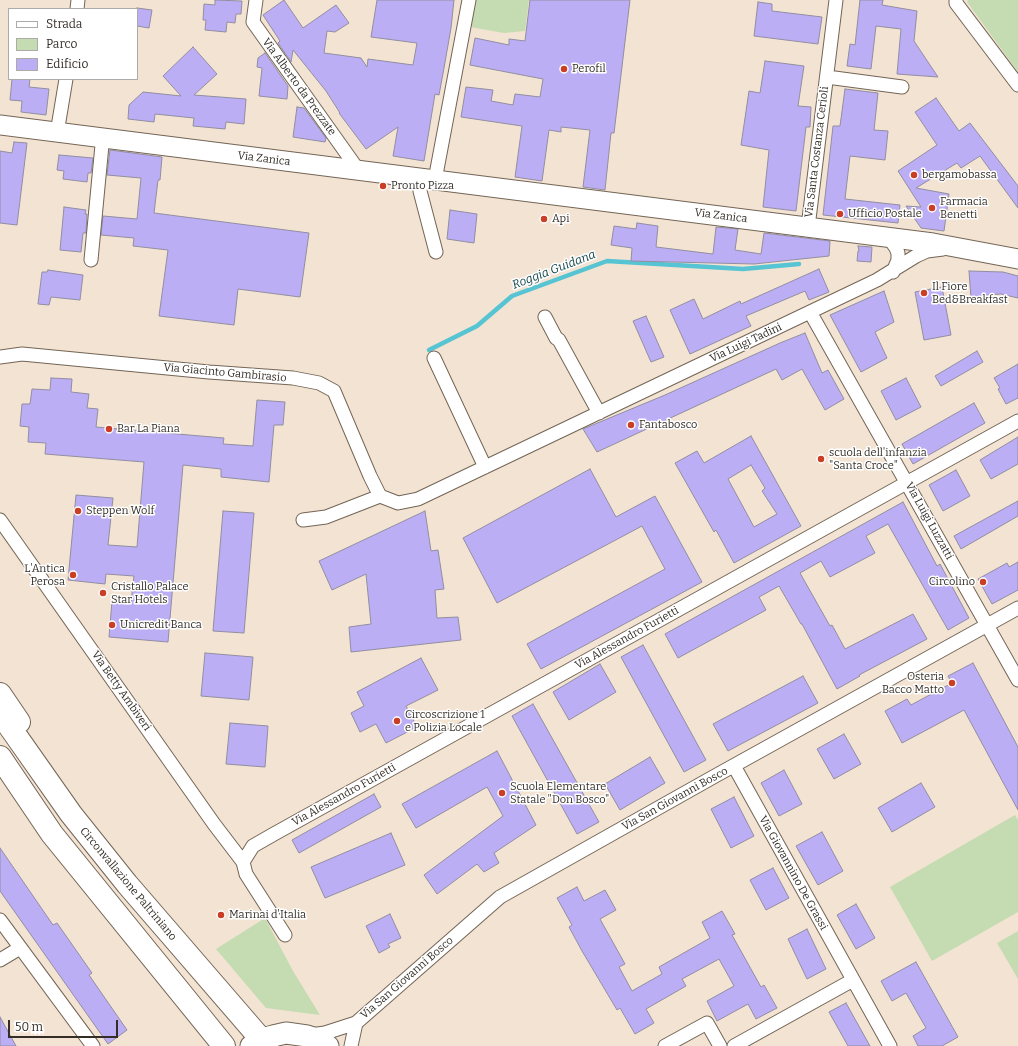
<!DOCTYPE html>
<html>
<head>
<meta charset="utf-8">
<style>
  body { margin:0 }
  #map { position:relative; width:1018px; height:1046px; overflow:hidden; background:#f3e3d2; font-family:Bitter,serif }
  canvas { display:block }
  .legend { position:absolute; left:8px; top:8px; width:130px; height:72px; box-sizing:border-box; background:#fff; border:1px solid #adaba8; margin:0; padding:5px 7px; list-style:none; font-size:12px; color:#332d26 }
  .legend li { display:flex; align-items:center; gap:8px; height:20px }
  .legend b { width:20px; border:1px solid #adaba8 }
  .scale { position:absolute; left:8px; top:1020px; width:110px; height:18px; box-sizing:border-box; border:2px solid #332d26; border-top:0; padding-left:5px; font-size:12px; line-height:14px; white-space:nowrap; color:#332d26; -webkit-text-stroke:3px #fff; paint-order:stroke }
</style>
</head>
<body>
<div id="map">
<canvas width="1018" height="1046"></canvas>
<ul class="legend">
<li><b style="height:5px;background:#fff"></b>Strada</li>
<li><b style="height:11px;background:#c5dcb2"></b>Parco</li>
<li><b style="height:11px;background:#bcaef5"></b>Edificio</li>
</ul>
<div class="scale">50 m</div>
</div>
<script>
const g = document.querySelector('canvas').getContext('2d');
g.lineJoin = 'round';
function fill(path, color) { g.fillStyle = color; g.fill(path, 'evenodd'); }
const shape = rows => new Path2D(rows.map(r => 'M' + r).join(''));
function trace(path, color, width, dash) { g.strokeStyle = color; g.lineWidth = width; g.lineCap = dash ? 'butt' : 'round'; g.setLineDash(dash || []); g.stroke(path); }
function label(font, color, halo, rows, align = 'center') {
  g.font = font + ' Bitter,serif'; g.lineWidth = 3; g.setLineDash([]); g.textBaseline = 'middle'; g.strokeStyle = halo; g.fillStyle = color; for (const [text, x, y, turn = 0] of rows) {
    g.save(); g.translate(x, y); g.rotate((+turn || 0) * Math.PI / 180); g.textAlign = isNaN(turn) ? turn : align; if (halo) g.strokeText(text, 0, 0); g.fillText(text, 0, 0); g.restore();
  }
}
const green = shape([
  [474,0,529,0,525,31,504,33,470,27],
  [968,0,1018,0,1018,72,967,2],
  [1015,815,1018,820,1018,912,932,961,890,887],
  [265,918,293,971,320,1015,266,1008,216,949],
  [1018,931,1018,979,997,943]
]);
const stream = shape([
  [429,350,477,326,512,296,607,261,743,269,799,264]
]);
const building = shape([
  [215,0,242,1,241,14,236,14,235,23,227,22,226,32,205,30,206,20,203,20,204,4,215,5,215,0],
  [284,0,303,28,336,5,349,23,335,32,327,31,324,53,361,58,367,67,368,59,413,65,417,43,371,37,377,0,454,0,451,28,444,68,439,95,435,94,424,161,393,156,398,127,366,149,339,113,340,113,326,91,293,50,291,62,278,43,280,41,263,15,284,0],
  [530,0,630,0,614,133,611,133,605,190,583,187,590,130,561,127,561,132,549,130,542,181,515,177,522,126,461,117,466,87,493,90,491,101,513,105,515,94,540,97,543,79,470,65,475,38,509,45,509,39,525,41,530,0],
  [860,0,883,0,882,5,917,11,914,41,938,77,897,74,901,29,876,26,871,69,847,66,850,44,855,45,860,0],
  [758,2,772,4,772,11,822,17,818,44,754,36,758,2],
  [137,8,152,10,149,28,137,26,137,8],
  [193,47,217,74,194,95,246,99,244,124,226,122,225,129,193,126,194,118,155,114,154,122,128,119,129,105,143,92,181,96,163,76,193,47],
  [265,53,288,86,287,99,259,96,262,68,257,67,258,58,265,53],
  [765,61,804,66,798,106,811,107,810,127,806,127,796,211,763,207,769,150,741,145,749,91,760,93,765,61],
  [12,79,30,79,29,87,49,89,46,115,21,112,22,101,10,100,12,79],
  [845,89,878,93,874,130,888,131,885,160,850,156,845,199,900,205,898,223,823,215,833,126,840,126,845,89],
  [936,98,959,131,970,123,1018,186,1018,208,980,156,961,168,957,163,916,188,949,194,944,231,921,228,906,206,921,207,898,171,937,145,915,112,936,98],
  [297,107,304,108,326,138,325,142,293,137,297,107],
  [14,142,27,143,17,225,0,223,0,151,12,153,14,142],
  [110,150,162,157,160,180,158,180,154,213,309,233,300,297,238,289,234,325,159,316,168,250,133,246,134,238,101,235,103,216,137,219,141,178,107,175,110,150],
  [59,155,93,158,91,173,88,173,87,182,63,179,64,171,57,170,59,155],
  [64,207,86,210,85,214,87,214,86,233,83,233,81,252,60,250,64,207],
  [450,210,477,214,474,243,447,239,450,210],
  [637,223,658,226,656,247,713,254,716,227,738,229,735,250,761,254,764,233,830,241,829,256,754,264,631,261,632,248,611,245,614,226,636,229,637,223],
  [858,246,872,247,871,262,857,261,858,251,859,251,858,246],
  [819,269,829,292,809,300,805,291,746,316,751,326,690,354,670,310,694,299,703,319,740,301,741,304,819,269],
  [48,270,83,275,80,300,51,297,49,305,38,304,42,272,47,272,48,270],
  [969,271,1003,272,1018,276,1018,298,1001,294,987,295,987,299,971,298,969,271],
  [942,287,951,335,924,340,915,292,942,287],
  [884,291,894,322,875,332,887,358,861,372,830,315,884,291],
  [646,316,664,357,651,362,633,321,646,316],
  [805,333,822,373,828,370,844,399,825,410,802,369,782,380,776,369,597,452,583,429,665,395,780,343,805,333],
  [977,351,983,362,941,386,935,376,977,351],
  [1018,364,1018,398,1006,404,998,389,1000,388,994,378,1018,364],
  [51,378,72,379,71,392,89,394,87,408,98,409,96,427,224,438,223,444,253,446,257,400,285,402,283,425,274,425,269,482,221,477,221,469,183,465,168,642,109,637,112,601,131,602,134,576,106,574,105,584,68,580,76,495,113,498,108,545,137,547,144,462,45,454,46,443,28,442,29,427,20,426,22,404,30,404,32,389,50,390,51,378],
  [906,378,921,407,896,420,881,391,906,378],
  [974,403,985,423,913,464,902,444,974,403],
  [751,436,801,526,734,563,716,530,714,532,675,463,697,451,704,463,751,436],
  [751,465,765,488,762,491,777,514,754,527,728,479,751,465],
  [1018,437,1018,464,991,479,980,460,1018,437],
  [590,469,616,517,655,496,702,582,541,669,527,644,665,569,642,526,497,603,463,538,590,469],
  [956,470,970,496,943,511,929,485,956,470],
  [1018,501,1018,516,961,549,954,536,1018,501],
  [903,502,937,566,940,564,969,618,948,630,888,524,866,536,875,553,830,577,821,561,800,573,830,626,832,625,845,649,913,614,927,639,859,675,860,676,837,689,802,624,801,624,779,586,759,597,766,610,678,658,665,634,903,502],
  [223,511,254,513,244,633,213,631,223,511],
  [425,511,431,551,438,550,444,589,435,590,437,618,458,617,461,640,351,652,349,627,371,624,366,574,332,590,319,561,425,511],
  [1018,562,1018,590,992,604,978,579,1007,563,1009,567,1018,562],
  [643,645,706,760,684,772,621,657,643,645],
  [205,653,253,657,249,700,201,696,205,653],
  [421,658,438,690,406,706,417,727,386,743,376,724,360,732,351,713,364,706,357,692,421,658],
  [973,663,1018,747,1018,810,964,710,902,743,885,711,907,699,911,705,952,683,948,676,973,663],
  [600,664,616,692,569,720,553,692,600,664],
  [803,676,818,703,728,751,713,724,803,676],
  [533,704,599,822,577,834,512,716,533,704],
  [230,723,268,726,265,767,226,764,230,723],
  [844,734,861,764,834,779,817,749,844,734],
  [497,751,536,825,494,853,499,863,484,872,477,864,437,894,424,875,503,816,487,787,416,828,402,804,497,751],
  [650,757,665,783,620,810,605,784,650,757],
  [784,770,802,804,779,816,761,783,784,770],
  [921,783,935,807,892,832,878,808,921,783],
  [374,794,381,807,299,853,292,840,374,794],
  [734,797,754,836,731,848,711,809,734,797],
  [822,832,843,871,818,885,796,846,822,832],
  [391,833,405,865,325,898,311,867,391,833],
  [0,848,53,925,57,923,92,973,89,975,127,1030,108,1044,0,891,0,848],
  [773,868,789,898,766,910,750,880,773,868],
  [577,887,584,901,605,890,616,910,600,919,625,964,619,967,632,991,662,974,659,967,710,938,702,922,722,911,735,934,732,935,761,987,764,985,777,1008,756,1019,748,1004,717,1021,707,1001,734,986,719,959,682,979,686,986,646,1009,654,1023,635,1034,620,1008,617,1010,582,951,569,927,572,925,557,898,577,887],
  [856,904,875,938,856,949,837,915,856,904],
  [390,914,401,938,388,944,390,947,379,953,366,926,390,914],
  [807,929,826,969,807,979,788,939,807,929],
  [916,962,958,1037,942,1046,918,1046,913,1036,926,1028,906,993,892,1001,881,981,916,962],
  [846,1003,870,1046,848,1046,829,1012,846,1003],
  [0,1017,16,1046,0,1046,0,1017]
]);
const minor = shape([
  [256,0,253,22,359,171],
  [956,0,956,3,1018,85],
  [77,9,78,0],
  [827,77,902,87],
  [57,133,66,79],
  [422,179,420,191,436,252],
  [435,180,469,0],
  [808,227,836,0],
  [883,237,891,241,896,248,898,253,898,260,893,272],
  [91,260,102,145,105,139],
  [810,312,1018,680],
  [545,317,556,338,559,340,599,413],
  [0,357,22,354,209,372,293,378,319,383,334,391,370,476,380,496],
  [434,358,485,467],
  [380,496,398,503,418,499,877,280,916,256,927,251,943,249],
  [0,520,214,824,243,862,246,874,285,935],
  [303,520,326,517,380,496],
  [734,766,890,1046],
  [243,862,253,846,274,834,1018,421],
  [0,920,93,1046],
  [0,960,20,948],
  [310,1035,325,1033,356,1023,500,897,715,776,1018,608],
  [351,1046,356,1023],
  [665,1046,707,1023,720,1046],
  [734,1046,853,980]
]);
const secondary = shape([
  [0,125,933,243,1018,259]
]);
const primary = shape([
  [251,1046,262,1039,273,1036,286,1033,307,1036,319,1040,328,1046]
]);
const trunk = shape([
  [0,694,19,722],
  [0,713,71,814,127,884,267,1046],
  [0,757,52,834,224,1046]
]);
const markers = [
  [564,69,4,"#c93e24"],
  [914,175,4,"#c93e24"],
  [383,186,4,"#c93e24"],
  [932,208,4,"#c93e24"],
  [840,214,4,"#c93e24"],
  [544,219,4,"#c93e24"],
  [924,293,4,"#c93e24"],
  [631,425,4,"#c93e24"],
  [109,429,4,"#c93e24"],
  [821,459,4,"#c93e24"],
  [78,511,4,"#c93e24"],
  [73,575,4,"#c93e24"],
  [983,582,4,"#c93e24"],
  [103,593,4,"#c93e24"],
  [112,625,4,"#c93e24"],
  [952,683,4,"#c93e24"],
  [397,721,4,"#c93e24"],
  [502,793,4,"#c93e24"],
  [221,915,4,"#c93e24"]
];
const poiNames = [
  ["Perofil",572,69],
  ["bergamobassa",922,175],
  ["Pronto Pizza",391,186],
  ["Farmacia",940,202],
  ["Benetti",940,215],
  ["Ufficio Postale",848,214],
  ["Api",552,219],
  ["Il Fiore",932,287],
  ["Bed&Breakfast",932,300],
  ["Fantabosco",639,425],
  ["Bar La Piana",117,429],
  ["scuola dell'infanzia",829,453],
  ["\"Santa Croce\"",829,466],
  ["Steppen Wolf",86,511],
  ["L'Antica",65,569,"right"],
  ["Perosa",65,582,"right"],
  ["Circolino",975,582,"right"],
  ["Cristallo Palace",111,587],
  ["Star Hotels",111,600],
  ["Unicredit Banca",120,625],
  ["Osteria",944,677,"right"],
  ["Bacco Matto",944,690,"right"],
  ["Circoscrizione 1",405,715],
  ["e Polizia Locale",405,728],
  ["Scuola Elementare",510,787],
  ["Statale \"Don Bosco\"",510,800],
  ["Marinai d'Italia",229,915]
];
const streetNames = [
  ["Via Alberto da Prezzate",299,87,54],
  ["Via Santa Costanza Cerioli",817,152,-83],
  ["Via Zanica",264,159,7],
  ["Via Zanica",721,216,7],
  ["Via Luigi Tadini",746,343,-25],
  ["Via Giacinto Gambirasio",225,373,5],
  ["Via Luigi Luzzatti",929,521,61],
  ["Via Alessandro Furietti",627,638,-29],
  ["Via Betty Ambiveri",121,691,55],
  ["Via Alessandro Furietti",344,795,-29],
  ["Via San Giovanni Bosco",675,799,-29],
  ["Via Giovannino De Grassi",793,873,61],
  ["Circonvallazione Paltriniano",128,884,50],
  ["Via San Giovanni Bosco",407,978,-41]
];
const waterNames = [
  ["Roggia Guidana",554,270,-21]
];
fill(green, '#c5dcb2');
trace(stream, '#56c4d2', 4.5);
fill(building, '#bcaef5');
trace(building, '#918da1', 1);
trace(minor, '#736556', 15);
trace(secondary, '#736556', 21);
trace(primary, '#736556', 23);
trace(trunk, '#736556', 24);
trace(minor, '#fff', 13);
trace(secondary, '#fff', 19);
trace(primary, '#fff', 21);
trace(trunk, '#fff', 22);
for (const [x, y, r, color] of markers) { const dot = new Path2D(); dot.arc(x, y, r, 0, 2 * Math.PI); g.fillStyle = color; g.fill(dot); trace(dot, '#fff', 1.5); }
label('11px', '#332d26', '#fff', poiNames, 'left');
label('11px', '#332d26', '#fff', streetNames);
label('italic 12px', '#15464c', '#fff', waterNames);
</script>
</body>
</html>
